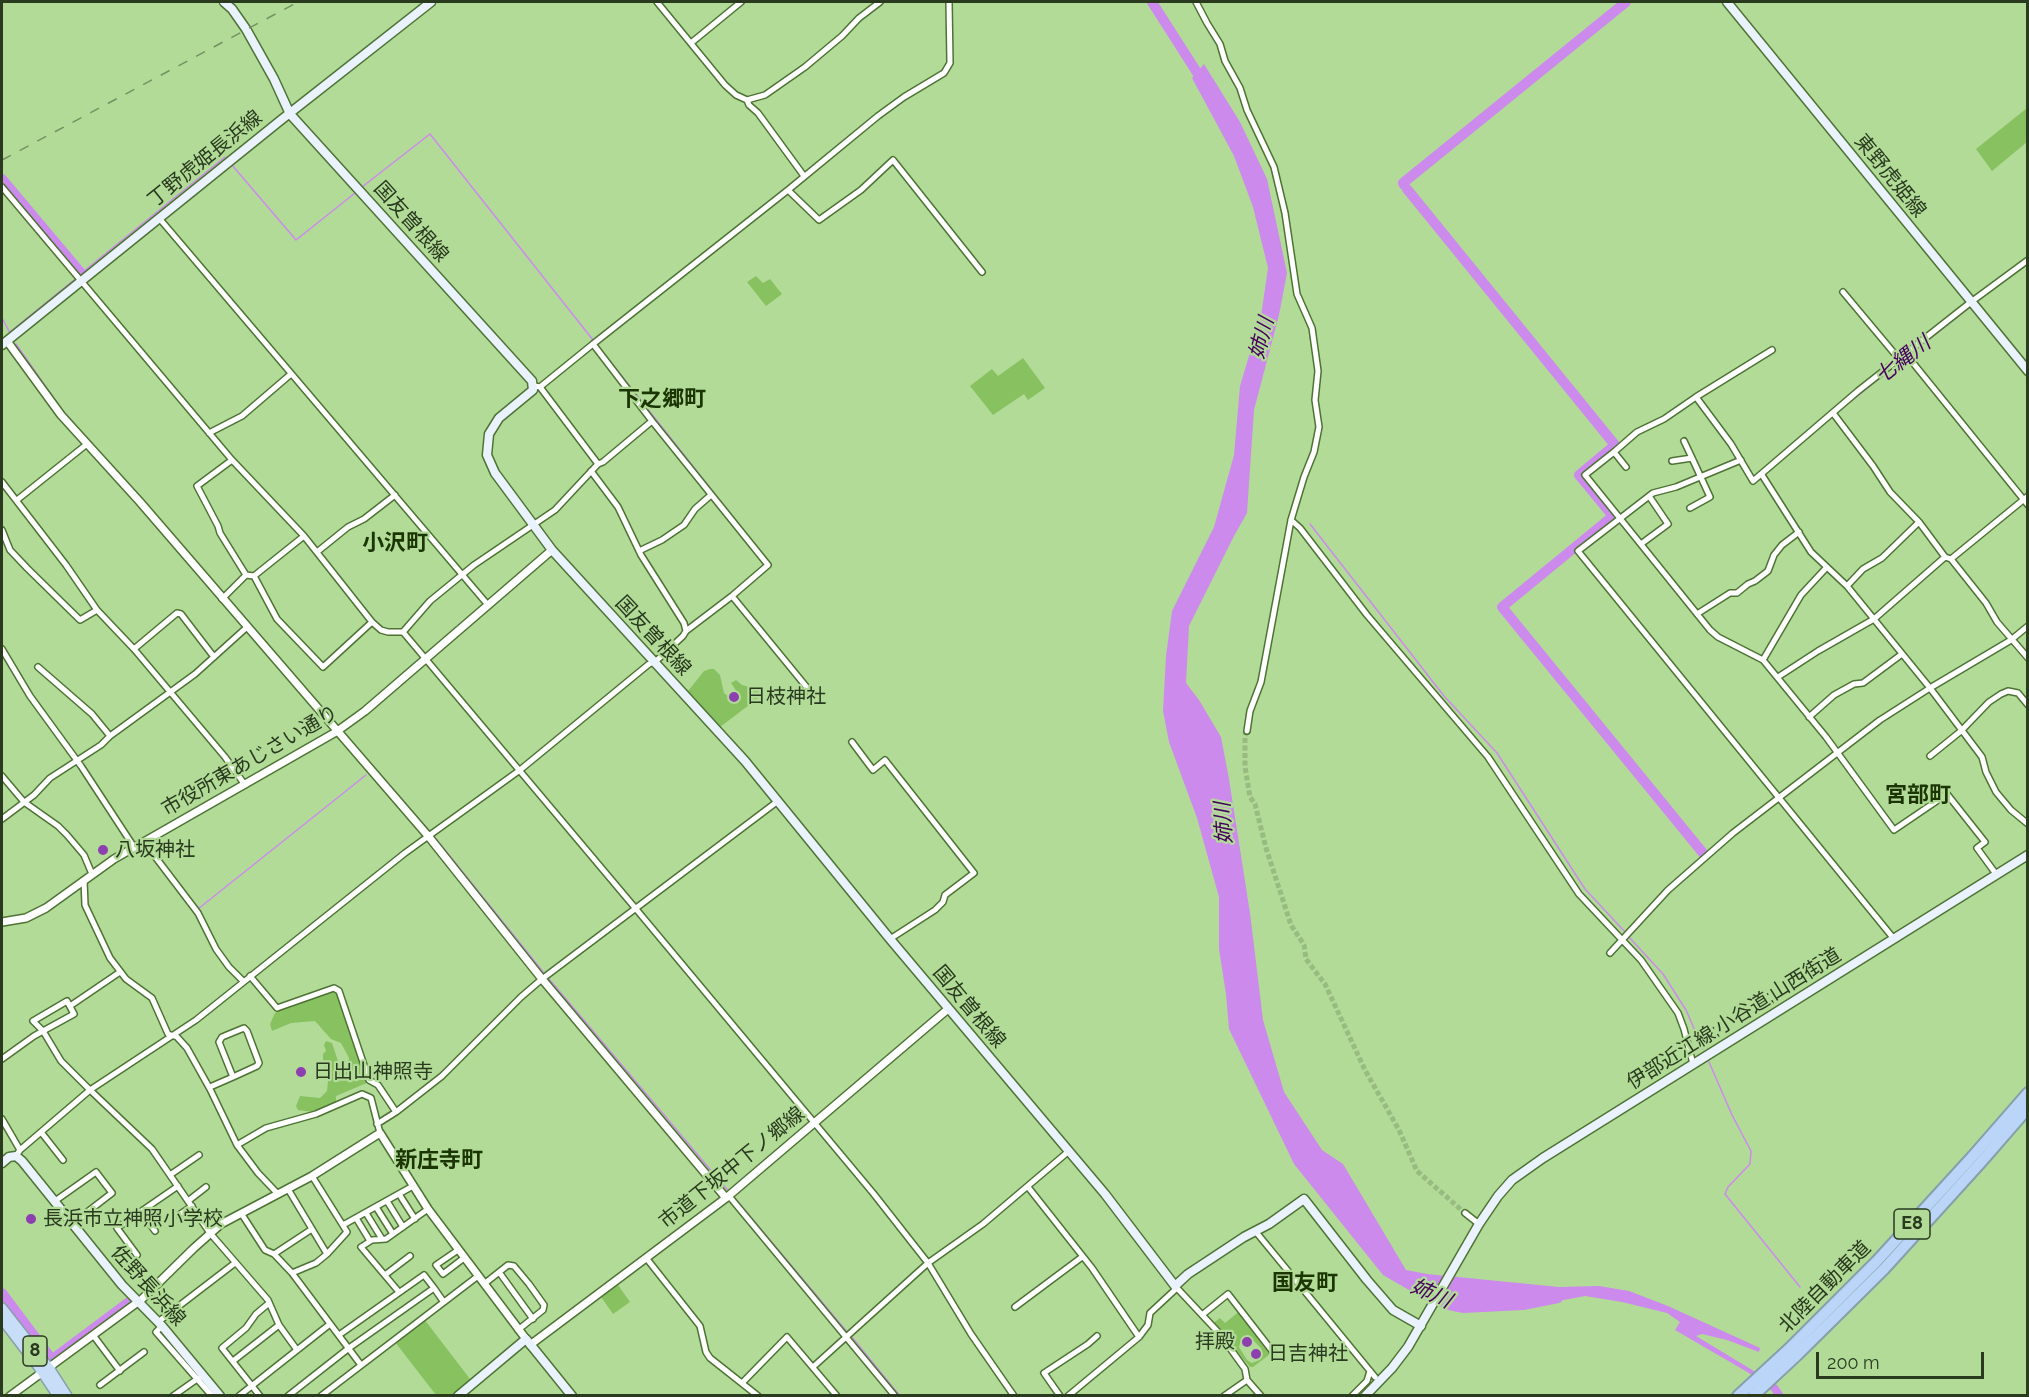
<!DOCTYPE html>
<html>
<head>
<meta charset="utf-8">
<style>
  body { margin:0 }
  #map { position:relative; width:2029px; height:1397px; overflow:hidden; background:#b2db98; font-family:Raleway,sans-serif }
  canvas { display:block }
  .frame { position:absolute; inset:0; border:3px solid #293a1f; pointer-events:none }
  .scale { position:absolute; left:1816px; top:1352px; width:168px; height:27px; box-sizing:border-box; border:3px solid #293a1f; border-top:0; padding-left:8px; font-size:18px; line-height:21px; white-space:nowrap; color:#293a1f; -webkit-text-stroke:4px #b2db98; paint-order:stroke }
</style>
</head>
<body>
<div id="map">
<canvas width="2029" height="1397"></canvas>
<div class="frame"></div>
<div class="scale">200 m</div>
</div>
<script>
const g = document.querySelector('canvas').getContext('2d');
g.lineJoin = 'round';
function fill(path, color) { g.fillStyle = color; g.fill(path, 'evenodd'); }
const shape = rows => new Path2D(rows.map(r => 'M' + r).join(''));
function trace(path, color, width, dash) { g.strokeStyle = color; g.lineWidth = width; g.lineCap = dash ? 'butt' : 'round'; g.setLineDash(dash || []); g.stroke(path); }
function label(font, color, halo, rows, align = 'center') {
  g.font = font + ' Raleway,"Noto Sans JP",sans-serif'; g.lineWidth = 4.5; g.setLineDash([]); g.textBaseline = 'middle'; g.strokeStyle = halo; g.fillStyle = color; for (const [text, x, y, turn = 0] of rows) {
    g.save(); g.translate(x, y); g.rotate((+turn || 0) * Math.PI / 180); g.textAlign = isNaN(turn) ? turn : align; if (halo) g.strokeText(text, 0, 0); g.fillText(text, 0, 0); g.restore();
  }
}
const green = shape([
  [2027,108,2027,142,1992,171,1976,149],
  [756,276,763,283,770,279,782,294,766,306,747,282],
  [1023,358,1045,388,1028,400,1024,394,993,415,970,386,992,369,998,376],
  [710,669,714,669,720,675,724,693,729,697,737,699,737,692,731,683,736,680,742,685,757,689,761,696,720,727,688,691,704,671],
  [333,990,338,992,369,1082,336,1096,336,1102,313,1112,298,1110,296,1106,300,1096,320,1098,327,1091,328,1081,323,1059,323,1054,326,1051,324,1045,326,1041,332,1043,339,1064,344,1067,348,1066,349,1058,341,1043,331,1039,315,1021,291,1023,272,1031,270,1024,275,1013,278,1011],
  [618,1285,630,1302,613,1314,601,1297],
  [1241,1310,1274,1351,1253,1367,1250,1367,1213,1323,1220,1318,1225,1323],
  [1248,1335,1261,1348,1263,1354,1257,1361,1252,1363,1247,1360,1239,1347,1240,1343],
  [424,1319,470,1379,452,1395,436,1395,395,1342]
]);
const water = shape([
  [1204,64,1240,122,1267,179,1287,273,1279,315,1254,410,1247,513,1234,536,1189,626,1186,683,1199,700,1221,737,1229,779,1250,913,1263,1020,1284,1092,1322,1150,1343,1164,1406,1270,1427,1274,1559,1287,1599,1286,1629,1291,1668,1306,1760,1348,1759,1352,1727,1340,1702,1334,1696,1336,1777,1385,1784,1395,1774,1395,1772,1391,1749,1373,1675,1330,1680,1322,1667,1313,1622,1302,1585,1296,1564,1300,1467,1304,1416,1294,1383,1275,1294,1164,1229,1029,1226,994,1219,949,1219,897,1197,818,1169,742,1163,711,1166,656,1172,611,1214,527,1234,455,1240,386,1261,316,1268,268,1253,207,1234,156,1192,78]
]);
const stream = shape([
  [232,165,296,240,355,193],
  [362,187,430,134,593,340],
  [79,275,225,157],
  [1980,299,2027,264],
  [2,318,10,333],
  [10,332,74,280],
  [16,344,62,410,167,528],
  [598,346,752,541],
  [1909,355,1969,308],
  [1850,402,1905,358],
  [1310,524,1444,696,1497,753,1585,889,1625,932],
  [347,737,433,835,544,973,730,1193],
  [198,909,366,775],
  [1628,936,1663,974,1686,1010,1703,1049],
  [1709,1062,1732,1115,1751,1151,1750,1164,1728,1187,1725,1194,1800,1287],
  [733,1196,848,1333],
  [851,1336,900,1396]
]);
const river = shape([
  [1152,2,1205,85],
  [2,179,81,273],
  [1404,185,1403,183,1626,2],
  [1407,189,1615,445,1579,475,1613,516,1502,607,1703,853],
  [1418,1291,1449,1305,1464,1308,1523,1305,1558,1298],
  [2,1293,50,1357,54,1358,129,1302],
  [160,1331,178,1352]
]);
const minorTunnel = shape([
  [1247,731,1245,736,1245,767,1250,797,1255,804,1266,848,1291,925,1304,945,1306,959,1325,984,1365,1070,1399,1130,1417,1171,1465,1213]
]);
const minor = shape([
  [657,2,725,85,736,95,747,100,765,95,805,67,842,36,859,18,880,2],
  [1196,2,1207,23,1220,44,1225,61,1240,88,1247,110,1274,167,1285,213,1297,294,1312,328,1318,371,1315,400,1319,427,1314,452,1304,477,1291,520,1261,682,1250,711,1247,731],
  [691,43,741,2],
  [747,100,749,105,758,113,804,176],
  [2,187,232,460,304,536,372,622,381,630,388,632,403,632,636,909,873,1193,928,1263,971,1334,1014,1396],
  [788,190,819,220,861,190,893,160,982,272],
  [159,218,488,605],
  [1843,292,1899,359],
  [593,344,788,190,878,116,904,97,944,73,950,63,949,2],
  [1772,350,1696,397,1731,444,1753,481,1858,391,1971,302,2028,260],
  [1905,353,2028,505],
  [1833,413,1873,466,1890,492,1919,522,1945,557,1951,559,1986,603,1997,622,2028,658],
  [209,433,242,416,291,374],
  [1614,452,1585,475,1710,630,1718,637,1763,660,1826,737,1894,830,1947,794,1985,842,1977,848,1996,874],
  [232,460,197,486,218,526,220,533,246,575],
  [1741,460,1676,487,1653,493,1578,551,1894,939],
  [1672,461,1692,458,1684,441],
  [598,464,603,462,652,421],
  [1626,467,1614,452,1637,432,1664,419,1696,397],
  [591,471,618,507,641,555,684,623,686,631],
  [1762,475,1811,552,1847,586,1930,688,1982,757,1986,772,1996,792,2011,810,2028,824],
  [2,482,66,565,97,610,134,649,225,757,245,785],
  [17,500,87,444],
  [1690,508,1710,497,1692,458],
  [1291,520,1300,528,1367,615,1488,757,1579,894,1641,960,1678,1013,1684,1029,1693,1064],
  [2,530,10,550,27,568,80,620,97,610],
  [1641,544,1668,524,1649,496],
  [639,551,662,540,684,525,695,509,711,495],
  [317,552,348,527,364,519,395,495],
  [1951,559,2028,496],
  [254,576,277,619,323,667,372,622],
  [1847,586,1863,569,1882,558,1919,522],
  [732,596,818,701],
  [222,599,246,575,254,576,304,536],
  [1697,614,1730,593,1737,593,1748,584,1755,581,1768,571,1774,555,1782,545,1799,532],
  [403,632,430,601,474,565,555,510,598,464,540,387],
  [2,649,30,696,81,766,134,847],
  [134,649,177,613,181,614,214,657],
  [1763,660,1801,595,1827,567],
  [38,667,92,714,110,736],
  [1778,677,1818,651,1874,619,1945,557],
  [1809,717,1834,695,1854,684,1863,683,1902,654],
  [852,742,873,770,885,760,974,873,945,895,943,902,935,910,890,939],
  [1930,756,1961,731,1989,702,2001,694,2008,691,2018,693,2028,705],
  [2,776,24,802,58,826,67,835,84,855,92,874],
  [2,819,34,795,50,778,101,745,110,736,195,674,246,628],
  [144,842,198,913,216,949,229,967,243,981],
  [84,880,85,905,110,958,126,979,152,998,168,1034,177,1037,187,1048,210,1089,237,1145,258,1173,278,1194],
  [1610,953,1668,890,1733,833,1880,720,1930,688,2011,640,2028,626],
  [250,976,277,1008,334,988,339,991,369,1080,378,1085,396,1112],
  [70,1006,120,972],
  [2,1059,34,1036,43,1031,74,1014,67,1001,33,1021,43,1031,61,1061,90,1090,20,1150,16,1156],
  [210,1087,233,1077,257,1066,259,1063,247,1031,244,1028,222,1037,219,1042,233,1077],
  [2,1119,20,1150],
  [377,1124,396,1112,442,1076,521,997,542,979,778,801],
  [41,1132,63,1160],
  [237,1145,266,1128,316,1114,362,1094,371,1098,380,1133],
  [170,1175,199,1155],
  [1028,1187,1092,1268,1139,1337],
  [288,1189,327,1254],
  [399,1194,415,1219],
  [729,1196,895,1396],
  [55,1201,96,1172,112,1193,73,1223],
  [188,1201,206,1187],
  [387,1201,403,1227],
  [376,1207,393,1234],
  [141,1212,155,1231],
  [241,1213,265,1250,274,1254,292,1273,361,1365],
  [366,1213,382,1239],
  [1465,1213,1479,1224],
  [179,1215,192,1206],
  [356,1218,370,1241],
  [343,1225,413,1186],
  [1256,1232,1375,1377],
  [458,1250,436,1265,443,1274,464,1258],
  [274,1254,312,1229],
  [137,1255,117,1228,178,1186],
  [647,1259,700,1326,706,1352,710,1358,758,1396],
  [499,1272,533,1319],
  [292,1273,316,1263,327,1254,347,1232,312,1176],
  [385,1275,410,1256],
  [484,1284,508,1265,514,1266,529,1284,544,1305,543,1310,518,1330],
  [1176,1287,1219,1333,1245,1369,1247,1380,1261,1396],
  [399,1292,361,1247,372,1240,386,1239,428,1209],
  [1015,1307,1082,1257],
  [1202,1315,1228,1294,1273,1352],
  [158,1322,235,1263],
  [162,1326,156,1332,212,1396],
  [93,1335,120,1371],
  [339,1335,424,1275,434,1288],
  [297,1350,279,1325,268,1300,210,1233,152,1149,90,1090,196,1020,405,853,520,770,649,664,655,662,683,636,686,631,732,596,768,565,652,421,593,344,540,387,534,386],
  [233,1361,279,1325],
  [813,1367,928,1263,983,1224,1069,1151],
  [743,1382,787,1337,837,1396],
  [100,1385,144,1352],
  [173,1396,200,1377],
  [239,1396,330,1324],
  [260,1396,222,1348,246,1328,256,1314,268,1304],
  [288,1396,349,1348,434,1288,443,1301],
  [321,1396,478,1276],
  [1060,1396,1044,1373,1088,1344,1097,1336],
  [1068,1396,1139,1337,1148,1325,1150,1313,1177,1288],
  [1224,1396,1247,1380],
  [1352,1396,1367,1381,1370,1371]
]);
const tertiary = shape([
  [7,341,61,415,140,502,429,837,542,979,726,1198],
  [2,922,26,918,46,908,114,859,336,732,365,711,552,550],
  [530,1345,726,1198,948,1009],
  [10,1396,142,1299,194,1248,221,1224,312,1176,380,1133,428,1209,526,1339]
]);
const secondary = shape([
  [224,2,232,9,246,29,274,79,290,114,532,381,533,390,499,418,489,434,487,455,495,473,552,550,745,761,890,939,1105,1194,1175,1286,1188,1274,1244,1237,1269,1224,1304,1199,1367,1280,1393,1310,1421,1326],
  [1727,2,2028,371],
  [2,345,281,120,431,2],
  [2,1163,9,1157,16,1156,22,1161,122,1285,162,1326,220,1396],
  [458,1396,526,1339,572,1396],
  [1365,1396,1392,1368,1408,1347,1479,1224,1498,1196,1512,1180,1543,1158,2028,855]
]);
const trunk = shape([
  [2,1308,49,1368,67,1396],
  [2,1319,38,1366,58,1396]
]);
const motorway = shape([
  [1738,1396,1789,1349,1877,1261,1973,1156,2028,1093],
  [1753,1396,1797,1355,1884,1269,1982,1161,2028,1108]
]);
const rail = shape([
  [2,160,298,2]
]);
const markers = [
  [734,697,6,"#8d3fb0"],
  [103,850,6,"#8d3fb0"],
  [301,1072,6,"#8d3fb0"],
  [31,1219,6,"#8d3fb0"],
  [1247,1342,6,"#8d3fb0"],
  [1256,1354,6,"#8d3fb0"]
];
const shields = [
  [1912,1224,36],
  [35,1351,24]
];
const shieldNames = [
  ["E8",1912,1224],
  ["8",35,1351]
];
const streetNames = [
  ["丁野虎姫長浜線",205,159,-39],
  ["東野虎姫線",1890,176,51],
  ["国友曽根線",411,222,48],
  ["国友曽根線",653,636,47],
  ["市役所東あじさい通り",250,761,-30],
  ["国友曽根線",969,1007,50],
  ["伊部近江線;小谷道;山西街道",1734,1019,-32],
  ["市道下坂中下ノ郷線",732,1168,-39],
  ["佐野長浜線",148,1286,48],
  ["北陸自動車道",1825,1287,-45]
];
const poiNames = [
  ["日枝神社",746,697],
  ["八坂神社",115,850],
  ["日出山神照寺",313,1072],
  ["長浜市立神照小学校",43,1219],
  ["拝殿",1235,1342,"right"],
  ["日吉神社",1268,1354]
];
const waterNames = [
  ["姉川",1262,338,-75],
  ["七縄川",1903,360,-38],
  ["姉川",1224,823,-93],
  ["姉川",1431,1294,24]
];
const quarterNames = [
  ["下之郷町",662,399],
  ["小沢町",395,543],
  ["宮部町",1918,795],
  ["新庄寺町",439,1160],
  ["国友町",1305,1283]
];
fill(green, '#88c160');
fill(water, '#cc8aed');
trace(stream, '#cc8aed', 1.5);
trace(river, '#cc8aed', 10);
trace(minorTunnel, '#97bb80', 5, [5, 2.5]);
trace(minor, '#4e7334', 8);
trace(tertiary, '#4e7334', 10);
trace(secondary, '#4e7334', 11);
trace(trunk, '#879fab', 12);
trace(motorway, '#879fab', 14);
trace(minor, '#fff', 5);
trace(tertiary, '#fff', 7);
trace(secondary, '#eaf2fd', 8);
trace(trunk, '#c8def8', 9);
trace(motorway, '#bad5f7', 10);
trace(rail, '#749261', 1.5, [10, 10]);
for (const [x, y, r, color] of markers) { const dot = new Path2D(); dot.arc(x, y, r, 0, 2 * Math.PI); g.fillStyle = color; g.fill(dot); trace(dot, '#b2db98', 2); }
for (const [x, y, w] of shields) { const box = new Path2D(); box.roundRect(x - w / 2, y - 15, w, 30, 4.5); g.fillStyle = '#b2db98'; g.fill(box); trace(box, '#293a1f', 1.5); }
label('bold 18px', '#293a1f', null, shieldNames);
label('20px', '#293a1f', '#b2db98', streetNames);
label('20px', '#293a1f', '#b2db98', poiNames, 'left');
label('italic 21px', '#46005e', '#b2db98', waterNames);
label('bold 22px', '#1b3503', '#b2db98', quarterNames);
</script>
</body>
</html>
